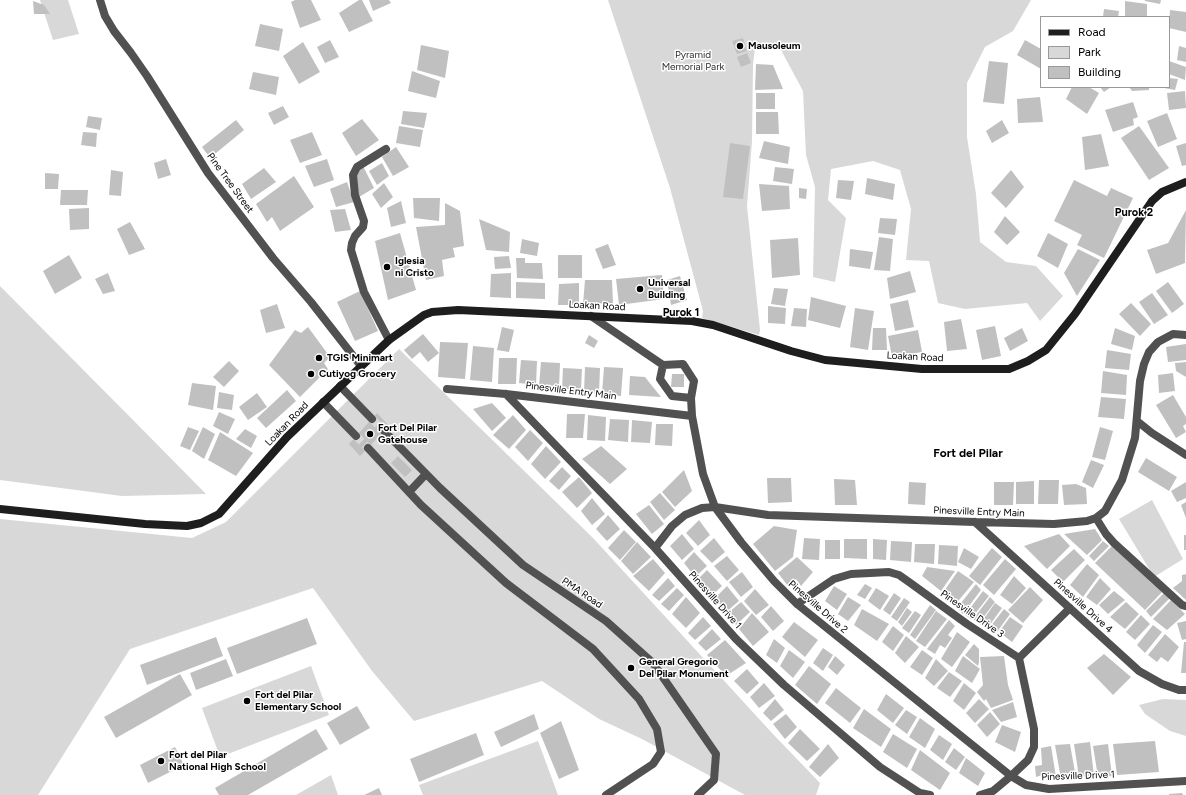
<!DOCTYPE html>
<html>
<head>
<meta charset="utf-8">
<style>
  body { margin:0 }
  #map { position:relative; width:1186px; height:795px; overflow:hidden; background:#fff; font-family:Figtree,sans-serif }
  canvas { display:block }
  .legend { position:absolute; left:1040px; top:16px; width:130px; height:72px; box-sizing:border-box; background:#fff; border:1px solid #999; margin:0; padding:5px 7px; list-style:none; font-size:12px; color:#000 }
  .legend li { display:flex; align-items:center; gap:8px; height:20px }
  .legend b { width:20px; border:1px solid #999 }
</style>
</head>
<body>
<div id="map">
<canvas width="1186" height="795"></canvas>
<ul class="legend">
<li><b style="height:5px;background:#1e1e1e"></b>Road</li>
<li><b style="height:11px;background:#d8d8d8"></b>Park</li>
<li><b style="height:11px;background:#c0c0c0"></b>Building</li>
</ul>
</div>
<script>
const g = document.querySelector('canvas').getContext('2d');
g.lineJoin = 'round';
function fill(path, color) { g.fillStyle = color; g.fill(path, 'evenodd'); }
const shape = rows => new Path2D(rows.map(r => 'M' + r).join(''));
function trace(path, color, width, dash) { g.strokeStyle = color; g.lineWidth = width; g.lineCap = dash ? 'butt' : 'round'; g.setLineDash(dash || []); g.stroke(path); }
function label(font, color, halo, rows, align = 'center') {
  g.font = font + ' Figtree,sans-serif'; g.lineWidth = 3; g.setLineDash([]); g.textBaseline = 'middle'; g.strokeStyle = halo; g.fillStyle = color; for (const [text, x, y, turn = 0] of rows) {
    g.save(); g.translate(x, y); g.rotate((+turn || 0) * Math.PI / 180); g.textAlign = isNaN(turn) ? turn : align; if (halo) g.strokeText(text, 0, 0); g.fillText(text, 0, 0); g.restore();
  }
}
const green = shape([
  [40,0,68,0,79,34,53,40],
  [608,0,1031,0,1013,31,985,47,967,83,967,137,976,194,980,242,1006,262,1036,266,1063,296,1040,321,1027,303,965,309,938,303,929,261,906,260,911,209,900,170,873,161,831,169,828,200,846,218,835,282,813,277,815,187,806,155,803,91,781,50,755,47,753,65,752,141,747,206,760,330,759,335,702,318,703,311,670,188],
  [0,286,134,421,206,494,122,496,0,480],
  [399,349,593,538,772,733,820,783,816,795,745,795,642,739,599,719,542,681,414,721,372,671,313,588,130,649,38,795,0,795,0,519,192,538,226,522],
  [1152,500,1183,559,1154,577,1119,519],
  [311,666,329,715,220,757,202,708],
  [1163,699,1186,700,1186,736,1170,731,1145,714,1139,705],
  [538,741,558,795,423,795,419,785],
  [331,775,338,795,296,795]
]);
const building = shape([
  [295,0,311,0,321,20,300,28,291,2],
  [359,0,362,0,373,21,349,32,339,13],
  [369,0,389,0,391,3,373,11],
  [1145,0,1161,0,1160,4,1145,1],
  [33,1,44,5,50,14,34,14],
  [1125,1,1147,4,1147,17,1125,17],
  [1104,9,1119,11,1118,17,1103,17],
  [1170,10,1186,12,1186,32,1169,28],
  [260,24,283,29,279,51,255,46],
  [743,38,747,51,737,54,732,41],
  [330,40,339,57,325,63,317,47],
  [1025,40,1041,49,1041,69,1017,55],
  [303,42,320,72,299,84,283,56],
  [421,45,449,51,445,78,417,70],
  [1179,46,1186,48,1186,62,1177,60],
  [747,53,751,63,741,67,737,57],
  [989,61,1008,63,1004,104,983,102],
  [1169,61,1186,67,1185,80,1169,74],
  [756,64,773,65,783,89,755,90],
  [412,71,440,81,436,98,408,91],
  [253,72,279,77,276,95,249,89],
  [1169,78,1178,79,1175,90,1164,88,1169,87],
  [1072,87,1089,87,1099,93,1087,114,1066,99],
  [1100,87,1111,87,1104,92],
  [1129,87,1149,87,1149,90,1132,91],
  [1185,91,1186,108,1169,110,1167,93],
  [756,93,775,93,775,109,756,109],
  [1040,97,1043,122,1018,123,1017,99],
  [1133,102,1138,117,1133,119,1134,125,1113,132,1105,110],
  [283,106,289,117,274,125,268,113],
  [403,111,427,113,424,128,401,124],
  [756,112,778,112,779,134,756,134],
  [1167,113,1177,139,1158,147,1147,121],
  [88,116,102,118,100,130,86,127],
  [362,119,379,140,356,156,342,133],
  [236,120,244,130,210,158,202,147],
  [1002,120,1009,133,992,143,986,131],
  [399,126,423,130,420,147,396,143],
  [1139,126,1169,168,1149,180,1121,138],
  [83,132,97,133,96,147,81,145],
  [312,132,322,155,300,163,290,140],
  [1101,134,1109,166,1085,170,1082,137],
  [764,141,790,147,788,164,759,158],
  [730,143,750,146,743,199,723,197],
  [1186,143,1186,165,1182,166,1176,146],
  [396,147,409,167,393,176,382,157],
  [166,159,171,175,158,179,154,163],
  [327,159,334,180,314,187,305,166],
  [382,163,389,176,377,185,369,171],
  [363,166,374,188,359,197,356,171],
  [775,167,794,169,792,184,773,181],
  [264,168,276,182,251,199,242,184],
  [111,170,123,172,121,196,109,195],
  [1011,170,1024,187,1006,208,991,193],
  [45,173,59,174,58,189,45,189],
  [294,176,314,207,280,231,272,217,267,222,256,204],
  [867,178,895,184,893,200,865,194],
  [838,180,854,181,851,200,836,198],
  [1074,180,1107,196,1111,188,1133,198,1104,258,1077,245,1082,235,1054,221],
  [347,182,354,202,336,207,330,189],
  [384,183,393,197,381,208,372,194],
  [759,184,789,186,790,209,762,211],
  [799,188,807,189,806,199,799,198],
  [61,190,88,190,87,205,60,205],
  [413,198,440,198,439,221,414,218],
  [401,201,406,223,391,227,387,208],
  [445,203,460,211,464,246,453,248,455,257,442,260,444,276,426,280,416,227,445,225],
  [89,208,89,229,70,230,69,209],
  [345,209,351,230,335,232,330,210],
  [1186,210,1185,263,1156,274,1147,250,1168,243],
  [1005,216,1020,232,1007,245,994,232],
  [880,218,897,219,895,235,878,233],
  [479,219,510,232,509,252,486,250],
  [130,222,145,249,129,255,117,229],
  [400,233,416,290,388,300,375,241],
  [1048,233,1068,244,1058,268,1037,256],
  [879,237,893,239,890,271,874,270],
  [798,238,800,275,772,278,770,240],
  [522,239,539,243,537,256,520,253],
  [608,244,616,265,603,269,595,249],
  [850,249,873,252,870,269,849,266],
  [1078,249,1100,260,1077,296,1064,273],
  [69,255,82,278,55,294,43,271],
  [558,255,582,255,582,278,558,278],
  [509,256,511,268,495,269,494,257],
  [516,258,525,258,525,263,542,263,543,279,517,278],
  [910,271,916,292,890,299,887,278],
  [108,273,115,291,103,294,95,279],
  [511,273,511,298,490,297,491,274],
  [662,275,664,299,619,305,616,279],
  [680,276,687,300,671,305,667,280],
  [585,280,612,280,613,303,583,304],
  [516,282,545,283,545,299,516,298],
  [1168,282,1184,304,1172,313,1156,291],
  [579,283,579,305,558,305,559,284],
  [774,288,788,289,785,306,771,304],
  [360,291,378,331,355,341,337,302],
  [1152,293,1168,315,1154,324,1139,302],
  [811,297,846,306,840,328,808,320],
  [908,300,914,327,895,331,890,304],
  [1131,303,1151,324,1140,336,1119,314],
  [277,304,285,328,266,333,260,310],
  [768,306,786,308,785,324,768,323],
  [794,308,807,309,806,327,791,326],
  [855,308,874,311,868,350,850,347],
  [961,319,967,349,947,351,944,322],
  [995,326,1001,356,982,360,976,330],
  [308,327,330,357,324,363,328,369,300,397,269,365,295,330,301,333],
  [502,327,514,330,509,352,497,350],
  [873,328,886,328,887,350,872,350],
  [1022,328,1028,341,1010,351,1004,338],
  [1115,328,1135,336,1132,350,1111,344],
  [918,330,922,352,892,357,888,336],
  [423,334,439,353,428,362,420,352,412,359,404,350],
  [589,335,598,341,594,348,585,343],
  [440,342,468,343,465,379,438,377],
  [1186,344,1186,360,1168,362,1166,347],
  [473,346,494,348,492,382,470,380],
  [1107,350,1131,354,1129,370,1105,368],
  [499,358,517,358,516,384,498,384],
  [521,360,537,361,536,385,519,383],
  [229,361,239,371,224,387,213,377],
  [541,362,560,363,559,387,539,386],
  [1186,362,1186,377,1176,371,1175,363],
  [585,367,600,368,599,393,584,392],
  [604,367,623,368,621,396,602,394],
  [563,368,582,369,581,389,562,389],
  [1103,371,1127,375,1126,395,1101,393],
  [1173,373,1175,391,1159,393,1158,375],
  [672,374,684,374,684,387,671,387],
  [630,376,645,377,661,397,629,395],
  [192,383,216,386,213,410,188,405],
  [287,390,296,401,266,428,257,418],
  [219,392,234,395,232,410,217,408],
  [257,393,267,407,248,420,239,407],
  [1173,395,1186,417,1186,424,1183,426,1186,432,1176,438,1156,405],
  [1101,397,1126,399,1124,419,1098,417],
  [492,403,506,418,492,431,473,409],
  [219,412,235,419,228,434,213,426],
  [377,413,389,426,360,456,349,444],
  [567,414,585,414,583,438,566,438],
  [513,415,526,430,509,449,493,435],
  [588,415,606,417,605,441,587,440],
  [610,419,629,420,628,442,608,440],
  [632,420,652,422,650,443,631,442],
  [656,424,673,424,672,446,655,445],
  [188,427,199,431,190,450,180,446],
  [203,427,215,434,204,459,192,451],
  [1100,427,1113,431,1105,460,1092,457],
  [245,429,257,436,251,448,236,439],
  [530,430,543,443,528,461,515,447],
  [220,432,253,453,236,476,208,460],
  [546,446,561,462,545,479,531,464],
  [601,446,627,469,610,484,582,459],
  [398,456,412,470,405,477,391,463],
  [1146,458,1177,477,1169,491,1138,472],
  [1091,460,1104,465,1093,488,1082,482],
  [562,467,571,476,559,490,549,481],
  [684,470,692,491,675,507,662,492],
  [579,477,592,493,577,508,562,492],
  [767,478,791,478,792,502,768,503],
  [834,479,855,480,857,505,835,505],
  [1039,480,1059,480,1058,504,1038,504],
  [1034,481,1034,504,1016,504,1016,482],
  [909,482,926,483,925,505,908,504],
  [994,482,1014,482,1013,505,994,505],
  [1186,482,1186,498,1177,502,1171,491],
  [1076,484,1086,488,1087,504,1064,505,1062,485],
  [660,493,675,510,664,520,650,502],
  [592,498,605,514,592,525,581,511],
  [1186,502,1186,518,1181,505],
  [649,505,664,524,652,534,636,514],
  [608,515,620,529,607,541,596,529],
  [699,520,710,535,698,546,686,533],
  [774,526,797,530,793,557,775,571,753,544],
  [1095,529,1102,540,1087,555,1064,534],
  [624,530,636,542,620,560,608,548],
  [682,534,694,549,682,560,670,546],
  [1059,534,1070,546,1047,569,1024,546],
  [1184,535,1186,535,1186,550,1184,550],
  [714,538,725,552,712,563,700,551],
  [804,538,820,539,819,560,802,559],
  [844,539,867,539,867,559,844,558],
  [873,539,887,540,886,560,873,559],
  [825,540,840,540,840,559,825,559],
  [891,541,912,542,911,562,890,560],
  [1103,541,1109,546,1094,561,1089,556],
  [637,542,651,557,633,574,621,561],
  [915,544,935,544,934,564,914,562],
  [939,545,958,546,957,566,938,564],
  [1112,546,1162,592,1145,610,1095,563],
  [964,548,979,557,971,569,958,562],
  [992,548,1002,557,980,585,969,576],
  [1074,549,1085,560,1063,582,1051,570],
  [694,552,707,566,695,577,684,563],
  [727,556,739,570,727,581,714,566],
  [797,557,813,572,801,586,796,579,788,586,778,573],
  [653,559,665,573,649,591,633,576],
  [1005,559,1016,569,994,595,983,585],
  [1087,564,1099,575,1083,597,1070,585],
  [927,567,955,571,941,591,922,576],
  [707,570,722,586,710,597,696,581],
  [958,571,974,582,954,606,942,594],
  [742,572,753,587,741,597,729,582],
  [1186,574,1186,600,1173,588,1182,581,1182,575],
  [1014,576,1026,588,1012,604,1000,595],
  [668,578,675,586,659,601,652,595],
  [1100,578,1111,589,1097,605,1086,597],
  [865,584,872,588,865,599,857,595],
  [976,584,981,590,963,614,957,608],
  [727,586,739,601,726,612,715,598],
  [834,586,847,594,837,610,825,601],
  [1030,587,1043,600,1023,623,1008,610],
  [677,588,684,595,669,611,661,604],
  [876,588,889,596,880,610,868,601],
  [755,589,769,605,756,615,744,601],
  [983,591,989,596,971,619,965,615],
  [1114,591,1125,600,1108,614,1099,605],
  [894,593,901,598,890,615,883,610],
  [1164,593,1170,598,1151,617,1146,611],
  [686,597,700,613,686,628,672,614],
  [848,597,861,605,848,621,838,614],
  [990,597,995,602,979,623,973,619],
  [904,598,910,602,897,621,891,617],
  [1171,600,1185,614,1167,630,1153,619],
  [741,602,750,612,736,625,728,613],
  [1126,602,1139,614,1125,629,1110,617],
  [995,603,1002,608,987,629,980,624],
  [930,605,936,610,915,639,910,635],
  [771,606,784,621,773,631,761,617],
  [907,608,912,612,902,626,898,622],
  [862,609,889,624,877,641,854,625],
  [1004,609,1010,614,997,632,990,627],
  [915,611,921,615,909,633,902,628],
  [936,611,947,619,925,647,916,641],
  [752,613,769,632,753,646,739,629],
  [1141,615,1150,624,1135,640,1126,632],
  [703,617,711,626,695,640,688,633],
  [1010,617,1023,626,1012,642,999,632],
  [307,618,317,644,237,674,227,648],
  [949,620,955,626,948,635,952,638,945,648,940,645,935,654,927,649],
  [1186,621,1186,639,1182,640,1177,623],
  [794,622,818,640,805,657,782,637],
  [1153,625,1162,632,1145,653,1137,645],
  [893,626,904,635,893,651,882,642],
  [712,629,721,639,706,651,698,643],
  [957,632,970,642,952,667,941,659],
  [1165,634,1179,647,1168,662,1161,657,1157,662,1148,655],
  [906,636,919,647,905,663,895,653],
  [216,637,223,656,147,685,140,665],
  [774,639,785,648,777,663,766,655],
  [725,640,746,663,726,676,707,655],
  [1184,642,1186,642,1186,673,1181,673],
  [974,644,979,649,979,662,978,666,965,655],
  [823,648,833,655,823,671,813,663],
  [789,650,805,662,793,678,780,666],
  [922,650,933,658,922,675,910,667],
  [1104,654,1131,677,1113,695,1087,668],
  [835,656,845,665,837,675,828,667],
  [963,656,980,669,972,683,955,671],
  [1004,656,1008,685,1013,700,991,708,986,699,984,701,977,692,983,685,980,657],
  [226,659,233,676,196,690,190,673],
  [936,659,948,671,934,686,925,678],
  [809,666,831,684,817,704,795,685],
  [747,669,759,683,747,694,734,681],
  [949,672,962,681,950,697,937,688],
  [180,674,192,695,116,738,104,717],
  [764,683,775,696,759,708,750,697],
  [964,683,976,693,964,710,953,701],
  [836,688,861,708,850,723,825,703],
  [886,694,904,708,893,723,877,710],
  [775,699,784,710,771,721,763,713],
  [979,699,989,709,975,723,966,713],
  [1013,702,1017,717,1001,722,992,710],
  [357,706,370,728,340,745,327,723],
  [864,709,891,729,881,747,853,728],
  [906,710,917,717,907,734,895,725],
  [990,712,1000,724,987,737,977,725],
  [534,714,539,729,501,747,494,732],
  [786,714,797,727,785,739,773,724],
  [920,718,935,729,925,748,909,737],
  [561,721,579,770,559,779,540,733],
  [1002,725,1021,732,1015,752,995,742],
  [316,729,328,749,248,795,219,795,215,788],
  [800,729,820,749,807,761,788,743],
  [476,733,484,755,419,782,410,759],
  [893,734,917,749,907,768,883,752],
  [939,735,952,744,943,760,930,750],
  [1155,741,1159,772,1117,775,1113,744],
  [1090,742,1094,776,1079,777,1074,744],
  [828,744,839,758,820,777,809,767],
  [1070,744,1076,778,1061,779,1055,745],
  [1108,744,1112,776,1098,777,1093,746],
  [1051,746,1056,777,1043,779,1042,775,1036,777,1035,766,1042,765,1041,748],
  [175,747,184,765,148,783,140,765],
  [954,748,965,757,956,770,945,762],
  [920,750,950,773,940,790,911,770],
  [966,758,985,773,978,786,959,773],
  [379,788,382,795,364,795],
  [1182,793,1183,795,1169,795,1169,794]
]);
const streetTunnel = shape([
  [372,419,384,431],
  [356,436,368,448]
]);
const street = shape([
  [100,0,105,16,114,31,131,53,147,76,208,173,273,258,311,302,361,366],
  [386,149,357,167,353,175,355,195,364,221,363,227,355,236,352,243,351,250,364,292,389,340],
  [591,316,663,365,683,364,694,381,691,398,692,416,703,474,715,507,741,542,774,581,797,604,1011,776,1026,785,1049,789,1186,781],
  [663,365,660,379,672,396,691,398],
  [340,386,372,419],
  [447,389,506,394,692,416],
  [506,394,655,548,736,639,784,685,880,767,920,793,930,795],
  [323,402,356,436],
  [1137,421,1152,433,1186,455],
  [384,431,440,488,523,565,606,621,653,663,716,754,714,780,698,795],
  [368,448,421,505,506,583,593,649,639,699,657,729,661,752,653,764,606,795],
  [409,492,426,474],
  [1096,518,1106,534,1114,543,1182,605,1186,606],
  [975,522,1139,671,1162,684,1179,690,1186,690],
  [655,548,672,526,685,515,702,508,715,507,768,515,975,522,1054,524,1087,521,1096,518,1105,511,1122,480,1135,438,1140,381,1144,364,1149,352,1158,342,1173,334,1186,335],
  [797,604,834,579,851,574,889,572,899,575,909,582,967,624,1019,658,1034,729,1034,747,1028,760,1011,776,993,791,980,795],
  [1019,658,1070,608]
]);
const secondary = shape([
  [0,509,145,524,187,526,201,523,219,514,287,437,389,340,424,315,432,312,458,310,692,321,713,325,791,351,825,360,922,369,1009,369,1028,361,1046,350,1075,314,1152,201,1162,192,1186,182]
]);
const markers = [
  [740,46,4,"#000"],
  [387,267,4,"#000"],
  [640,289,4,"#000"],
  [319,358,4,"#000"],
  [311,374,4,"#000"],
  [370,434,4,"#000"],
  [631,668,4,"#000"],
  [247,701,4,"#000"],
  [161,761,4,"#000"]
];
const poiNames = [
  ["Mausoleum",748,46],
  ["Iglesia",395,261],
  ["ni Cristo",395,273],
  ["Universal",648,283],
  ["Building",648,295],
  ["TGIS Minimart",327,358],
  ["Cutiyog Grocery",319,374],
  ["Fort Del Pilar",378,428],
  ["Gatehouse",378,440],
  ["General Gregorio",639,662],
  ["Del Pilar Monument",639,674],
  ["Fort del Pilar",255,695],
  ["Elementary School",255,707],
  ["Fort del Pilar",169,755],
  ["National High School",169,767]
];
const parkNames = [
  ["Pyramid",693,55],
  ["Memorial Park",693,67]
];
const streetNames = [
  ["Pine Tree Street",230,183,54],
  ["Loakan Road",597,306,3],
  ["Loakan Road",915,357,3],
  ["Pinesville Entry Main",571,391,7],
  ["Loakan Road",287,424,-46],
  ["Pinesville Entry Main",979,512,2],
  ["PMA Road",582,593,34],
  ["Pinesville Drive 1",715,600,48],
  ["Pinesville Drive 4",1083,606,42],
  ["Pinesville Drive 2",818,607,41],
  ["Pinesville Drive 3",972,614,35],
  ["Pinesville Drive 1",1078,776,-2]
];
const neighbourhoodNames = [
  ["Purok 2",1134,213],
  ["Purok 1",681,313]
];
const quarterNames = [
  ["Fort del Pilar",968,453]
];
fill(green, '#d8d8d8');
fill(building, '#c0c0c0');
trace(streetTunnel, '#d9d9d9', 8, [8, 4]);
trace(street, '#515151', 8);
trace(secondary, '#1e1e1e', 8);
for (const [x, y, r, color] of markers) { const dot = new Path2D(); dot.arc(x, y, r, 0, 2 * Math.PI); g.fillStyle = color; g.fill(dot); trace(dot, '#fff', 1.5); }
label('bold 10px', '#000', '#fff', poiNames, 'left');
label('10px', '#2f2f2f', '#fff', parkNames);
label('10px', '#000', '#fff', streetNames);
label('bold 11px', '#000', '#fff', neighbourhoodNames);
label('bold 12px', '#000', '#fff', quarterNames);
</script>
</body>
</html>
